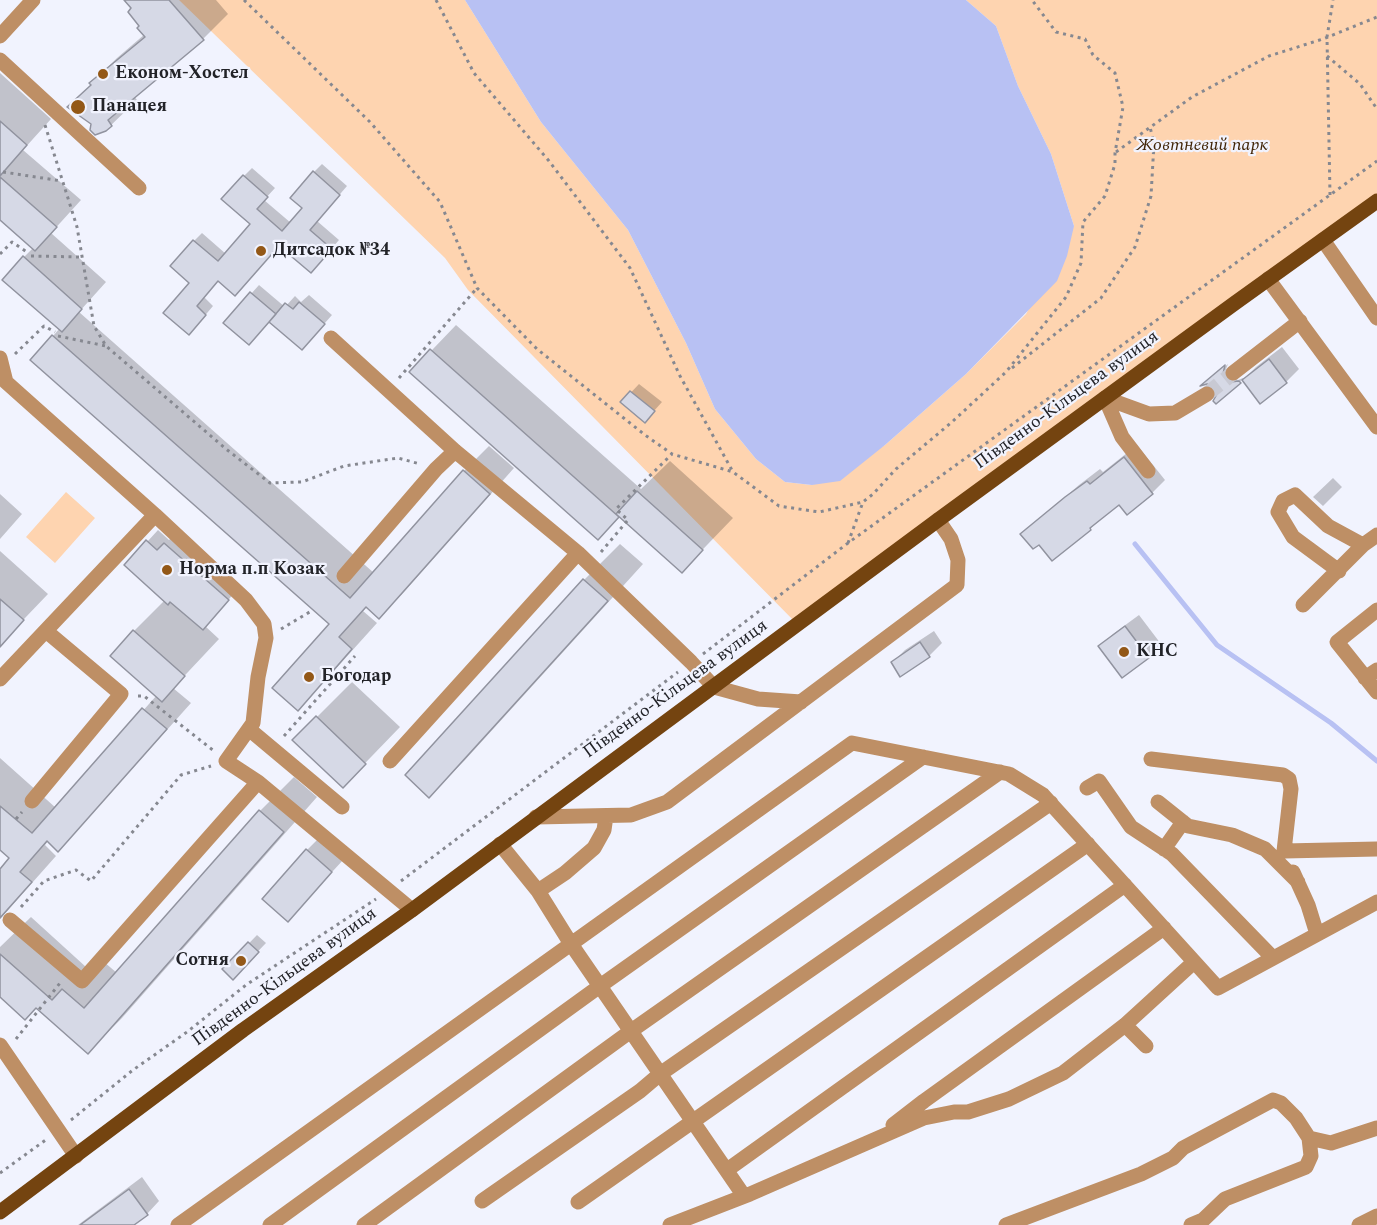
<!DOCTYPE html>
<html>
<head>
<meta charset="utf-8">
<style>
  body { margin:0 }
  canvas { display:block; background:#f1f3fe }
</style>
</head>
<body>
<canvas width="1377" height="1225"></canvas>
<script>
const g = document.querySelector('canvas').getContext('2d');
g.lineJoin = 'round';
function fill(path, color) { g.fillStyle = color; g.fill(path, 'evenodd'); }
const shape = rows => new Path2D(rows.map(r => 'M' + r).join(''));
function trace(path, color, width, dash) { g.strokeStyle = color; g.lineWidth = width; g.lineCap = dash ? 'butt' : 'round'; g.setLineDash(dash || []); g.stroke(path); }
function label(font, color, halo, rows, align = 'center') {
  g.font = font + ' Spectral,serif'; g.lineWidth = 4.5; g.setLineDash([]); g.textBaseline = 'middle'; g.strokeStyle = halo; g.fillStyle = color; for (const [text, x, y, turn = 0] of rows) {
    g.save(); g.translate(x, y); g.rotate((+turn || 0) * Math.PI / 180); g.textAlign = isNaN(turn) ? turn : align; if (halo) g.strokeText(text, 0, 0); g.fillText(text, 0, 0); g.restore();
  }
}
const green = shape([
  [179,0,465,0,541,122,628,230,686,343,715,409,756,459,785,482,812,485,885,445,966,374,1026,314,1074,226,1051,154,1018,86,996,26,966,0,1377,0,1377,200,797,624,468,290,445,258],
  [66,492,95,518,55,563,26,537]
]);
const water = shape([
  [465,0,966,0,996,26,1018,86,1051,154,1074,226,1067,256,1057,281,966,374,885,445,840,481,812,485,785,482,756,459,715,409,686,343,628,230,541,122]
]);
const shadow = shape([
  [127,0,216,0,228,14,203,39,134,96,137,100,106,130,92,83,117,58,145,34],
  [0,73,51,119,23,150,81,200,51,233,106,282,79,312,374,573,464,471,489,446,514,468,404,592,379,617,367,606,363,611,377,623,323,683,298,709,331,624,53,336,60,328,24,257,33,248,0,218],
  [322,164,347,186,317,221,339,240,319,263,279,244,219,280,204,297,213,306,197,325,192,283,194,241,202,233,226,254,252,224,244,176,252,168,275,188,264,200,291,223,304,208,314,172],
  [259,285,285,307,295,296,301,302,309,295,332,315,310,340,270,320,225,323],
  [456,325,641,489,670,461,733,518,682,571,621,516,598,538,411,372],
  [1282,347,1299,369,1286,382,1260,402,1243,379,1216,402,1218,395,1216,388,1208,383,1205,383,1228,364,1226,369,1229,376,1238,380,1243,378,1244,379,1256,367],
  [639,384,662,402,653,412,622,402],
  [1137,445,1165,480,1152,493,1119,503,1090,529,1039,542,1022,534,1079,485,1100,469,1103,472],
  [1333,478,1342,487,1323,506,1313,497],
  [0,494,22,514,0,539],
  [158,530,169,540,176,533,238,589,205,626,219,639,173,688,191,703,83,824,58,850,48,841,45,845,56,856,0,919,0,871,11,858,0,848,0,758,56,808,157,695,134,631,165,600,126,565],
  [620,544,643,564,465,760,429,796,407,775,584,580],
  [0,551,48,594,2,642,0,640],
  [1139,615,1161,644,1148,657,1123,676,1100,647,1113,634],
  [934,631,942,643,929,656,901,675,893,662,905,650],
  [352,682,400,727,343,786,317,717],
  [294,777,317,797,122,1018,88,1052,36,1007,0,995,0,947,31,917,86,967,97,956,117,973,260,811],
  [319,838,344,859,288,920,307,850],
  [257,935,266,943,241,969,224,969],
  [142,1177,159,1201,147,1214,131,1225,78,1225]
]);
const stream = shape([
  [1135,544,1217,645,1331,723,1377,761]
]);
const building = shape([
  [124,0,169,0,204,40,108,120,112,126,106,131,95,135,90,130,91,124,67,107,91,85,89,83,145,37,137,28,139,26,128,12,131,8,124,0],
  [0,121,27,145,0,176,0,121],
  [313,171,340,195,310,230,332,249,311,273,279,246,235,296,218,281,197,306,206,315,189,335,163,313,189,283,170,266,193,240,218,261,250,224,221,199,243,175,268,197,257,209,282,231,302,208,290,198,313,171],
  [0,177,57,227,35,251,0,220,0,177],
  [23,256,82,309,62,332,2,280,23,256],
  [250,292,276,314,249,345,223,323,250,292],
  [299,302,325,324,302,350,269,322,285,303,293,309,299,302],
  [52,335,350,598,463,470,490,494,379,619,366,607,339,637,352,649,298,711,272,688,329,624,30,360,52,335],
  [430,349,619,517,598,540,409,372,430,349],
  [1269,359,1287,383,1260,404,1242,380,1269,359],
  [1225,365,1223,374,1226,379,1230,382,1239,381,1241,383,1216,404,1213,401,1217,394,1215,389,1207,384,1200,386,1225,365],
  [630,391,655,411,645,423,620,402,630,391],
  [1124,457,1153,494,1127,515,1119,505,1090,528,1091,530,1052,561,1039,545,1033,549,1020,534,1065,497,1087,481,1090,484,1124,457],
  [637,491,703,550,682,573,616,514,637,491],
  [146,540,157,550,164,543,229,600,203,630,170,602,168,605,124,565,146,540],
  [583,579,608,601,429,798,405,775,583,579],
  [0,599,24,620,0,647,0,599],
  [1125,626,1149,658,1122,678,1098,646,1125,626],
  [133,630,185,676,162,702,110,656,133,630],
  [920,642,930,657,900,677,891,662,920,642],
  [142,708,167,729,58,852,47,841,20,872,32,882,0,918,0,869,9,858,0,850,0,806,32,833,142,708],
  [316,716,366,764,343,788,292,740,316,716],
  [259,810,284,832,88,1054,36,1008,25,1020,0,997,0,954,52,1000,62,989,84,1008,259,810],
  [306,849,332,872,288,922,262,899,306,849],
  [248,942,259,952,233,980,222,969,248,942],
  [129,1189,148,1215,134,1225,80,1225,129,1189]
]);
const minorTunnel = shape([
  [1207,394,1233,373]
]);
const path = shape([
  [244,0,370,122,440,202,477,288,537,349,645,435,672,454,733,472,779,506,819,512,863,502],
  [436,0,474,73,549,161,630,268,680,376,733,472],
  [1327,56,1360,84,1377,109],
  [45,125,77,227,94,326,106,346,226,449,270,483,302,482,344,466,398,458,420,464],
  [1116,152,1192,97,1269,56,1323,39,1377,17],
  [3,172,62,181],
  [1330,195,1327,37,1333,0],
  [0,254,12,242,27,252],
  [31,256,81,257],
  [58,336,106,346],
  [15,354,44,326,55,332],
  [1012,368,1101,298,1135,247,1151,196,1154,143,1150,127],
  [399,378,477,288],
  [848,543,863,502,873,494,896,469,952,422,1006,372,1066,297,1081,263,1083,222,1105,196,1115,164,1115,153,1123,107,1115,73,1093,55,1085,39,1056,32,1032,0],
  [601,552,628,520,616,509,672,454],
  [281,629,313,610],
  [703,654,848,543,1377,161],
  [138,696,144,696,214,751],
  [284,736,355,656],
  [16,819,22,812],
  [401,881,678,672],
  [21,907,44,881,76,870,91,881,181,775,211,766],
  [16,1039,60,983],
  [71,1120,133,1070,187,1032,246,985,376,899],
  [0,1173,47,1139]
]);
const minor = shape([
  [0,36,33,0],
  [0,60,139,188],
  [1323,240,1377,318],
  [1268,279,1377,427],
  [331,338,455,451,578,553,691,662,714,687,758,699,801,702],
  [0,358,6,382,155,515,246,600,264,624,266,638,258,677,253,723,226,761,258,782,412,910],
  [1233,373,1300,321],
  [1105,398,1149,414,1175,413,1207,394],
  [1105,398,1122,437,1148,471],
  [1339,571,1293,537,1278,512,1283,501,1295,495,1328,526,1363,545],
  [344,576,436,469,455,451],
  [1303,605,1363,545,1377,535],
  [1377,610,1337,642,1377,692],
  [1365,678,1377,670],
  [0,679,155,515],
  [250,730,342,807],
  [1151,759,1283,775,1289,779,1291,789,1284,851,1377,849],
  [390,761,578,553],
  [1087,788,1099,781,1131,827,1172,854,1273,958],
  [32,801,121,694,46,631],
  [1158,802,1188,826,1232,835,1265,849,1298,882],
  [536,817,631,815,667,802,957,585,958,560,951,539,938,520],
  [500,844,538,891,571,944,744,1196],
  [1164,849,1183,822],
  [1293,872,1308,905,1317,934],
  [538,891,565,873,594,848,604,830,606,816],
  [10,920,82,981,258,782],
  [1125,1025,1146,1046],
  [0,1045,76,1156],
  [893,1125,924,1101,1164,928],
  [1309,1138,1331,1143,1377,1128],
  [727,1170,1125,885],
  [482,1201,640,1091,660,1074,1051,803],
  [578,1202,1088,844],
  [178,1225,852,743,1009,774,1043,795,1218,988,1377,902],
  [270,1225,600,986,923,757],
  [364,1225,631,1031,1000,772],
  [670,1225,750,1194,924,1118,954,1112,968,1112,1009,1099,1063,1073,1125,1025,1194,962],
  [1006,1225,1141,1174,1173,1158,1183,1148,1273,1100,1281,1103,1296,1118,1309,1138,1311,1156,1306,1167,1225,1199,1203,1220,1191,1225],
  [1359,1225,1377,1216]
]);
const major = shape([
  [0,1212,243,1030,412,910,938,520,1235,303,1377,201]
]);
const markers = [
  [103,74,6,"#935817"],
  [78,107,8,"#935817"],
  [261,251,6,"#935817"],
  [167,570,6,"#935817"],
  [1124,652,6,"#935817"],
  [309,677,6,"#935817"],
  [241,961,6,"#935817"]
];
const poiNames = [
  ["Економ-Хостел",115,74],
  ["Панацея",92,107],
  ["Дитсадок №34",273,251],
  ["Норма п.п Козак",179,570],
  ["КНС",1136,652],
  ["Богодар",321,677],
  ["Сотня",229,961,"right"]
];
const parkNames = [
  ["Жовтневий парк",1202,146]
];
const streetNames = [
  ["Південно-Кільцева вулиця",1067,401,-36],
  ["Південно-Кільцева вулиця",676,690,-36],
  ["Південно-Кільцева вулиця",285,978,-36]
];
fill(green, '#fed4b0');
fill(water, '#b8c1f3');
fill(shadow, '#0003');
trace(stream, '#b8c1f3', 5);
fill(building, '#d6d9e6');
trace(building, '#91939f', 1.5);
trace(minorTunnel, '#c8c9d3', 15, [15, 8]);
trace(path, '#868890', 3, [3, 4.5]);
trace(minor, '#be8f65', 15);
trace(major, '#744410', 15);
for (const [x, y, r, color] of markers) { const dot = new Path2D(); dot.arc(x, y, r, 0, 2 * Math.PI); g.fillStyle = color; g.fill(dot); trace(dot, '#f1f3fe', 2); }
label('bold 18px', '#222328', '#f1f3fe', poiNames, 'left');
label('italic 18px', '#412507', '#f1f3fe', parkNames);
label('18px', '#222328', '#f1f3fe', streetNames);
</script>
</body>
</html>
